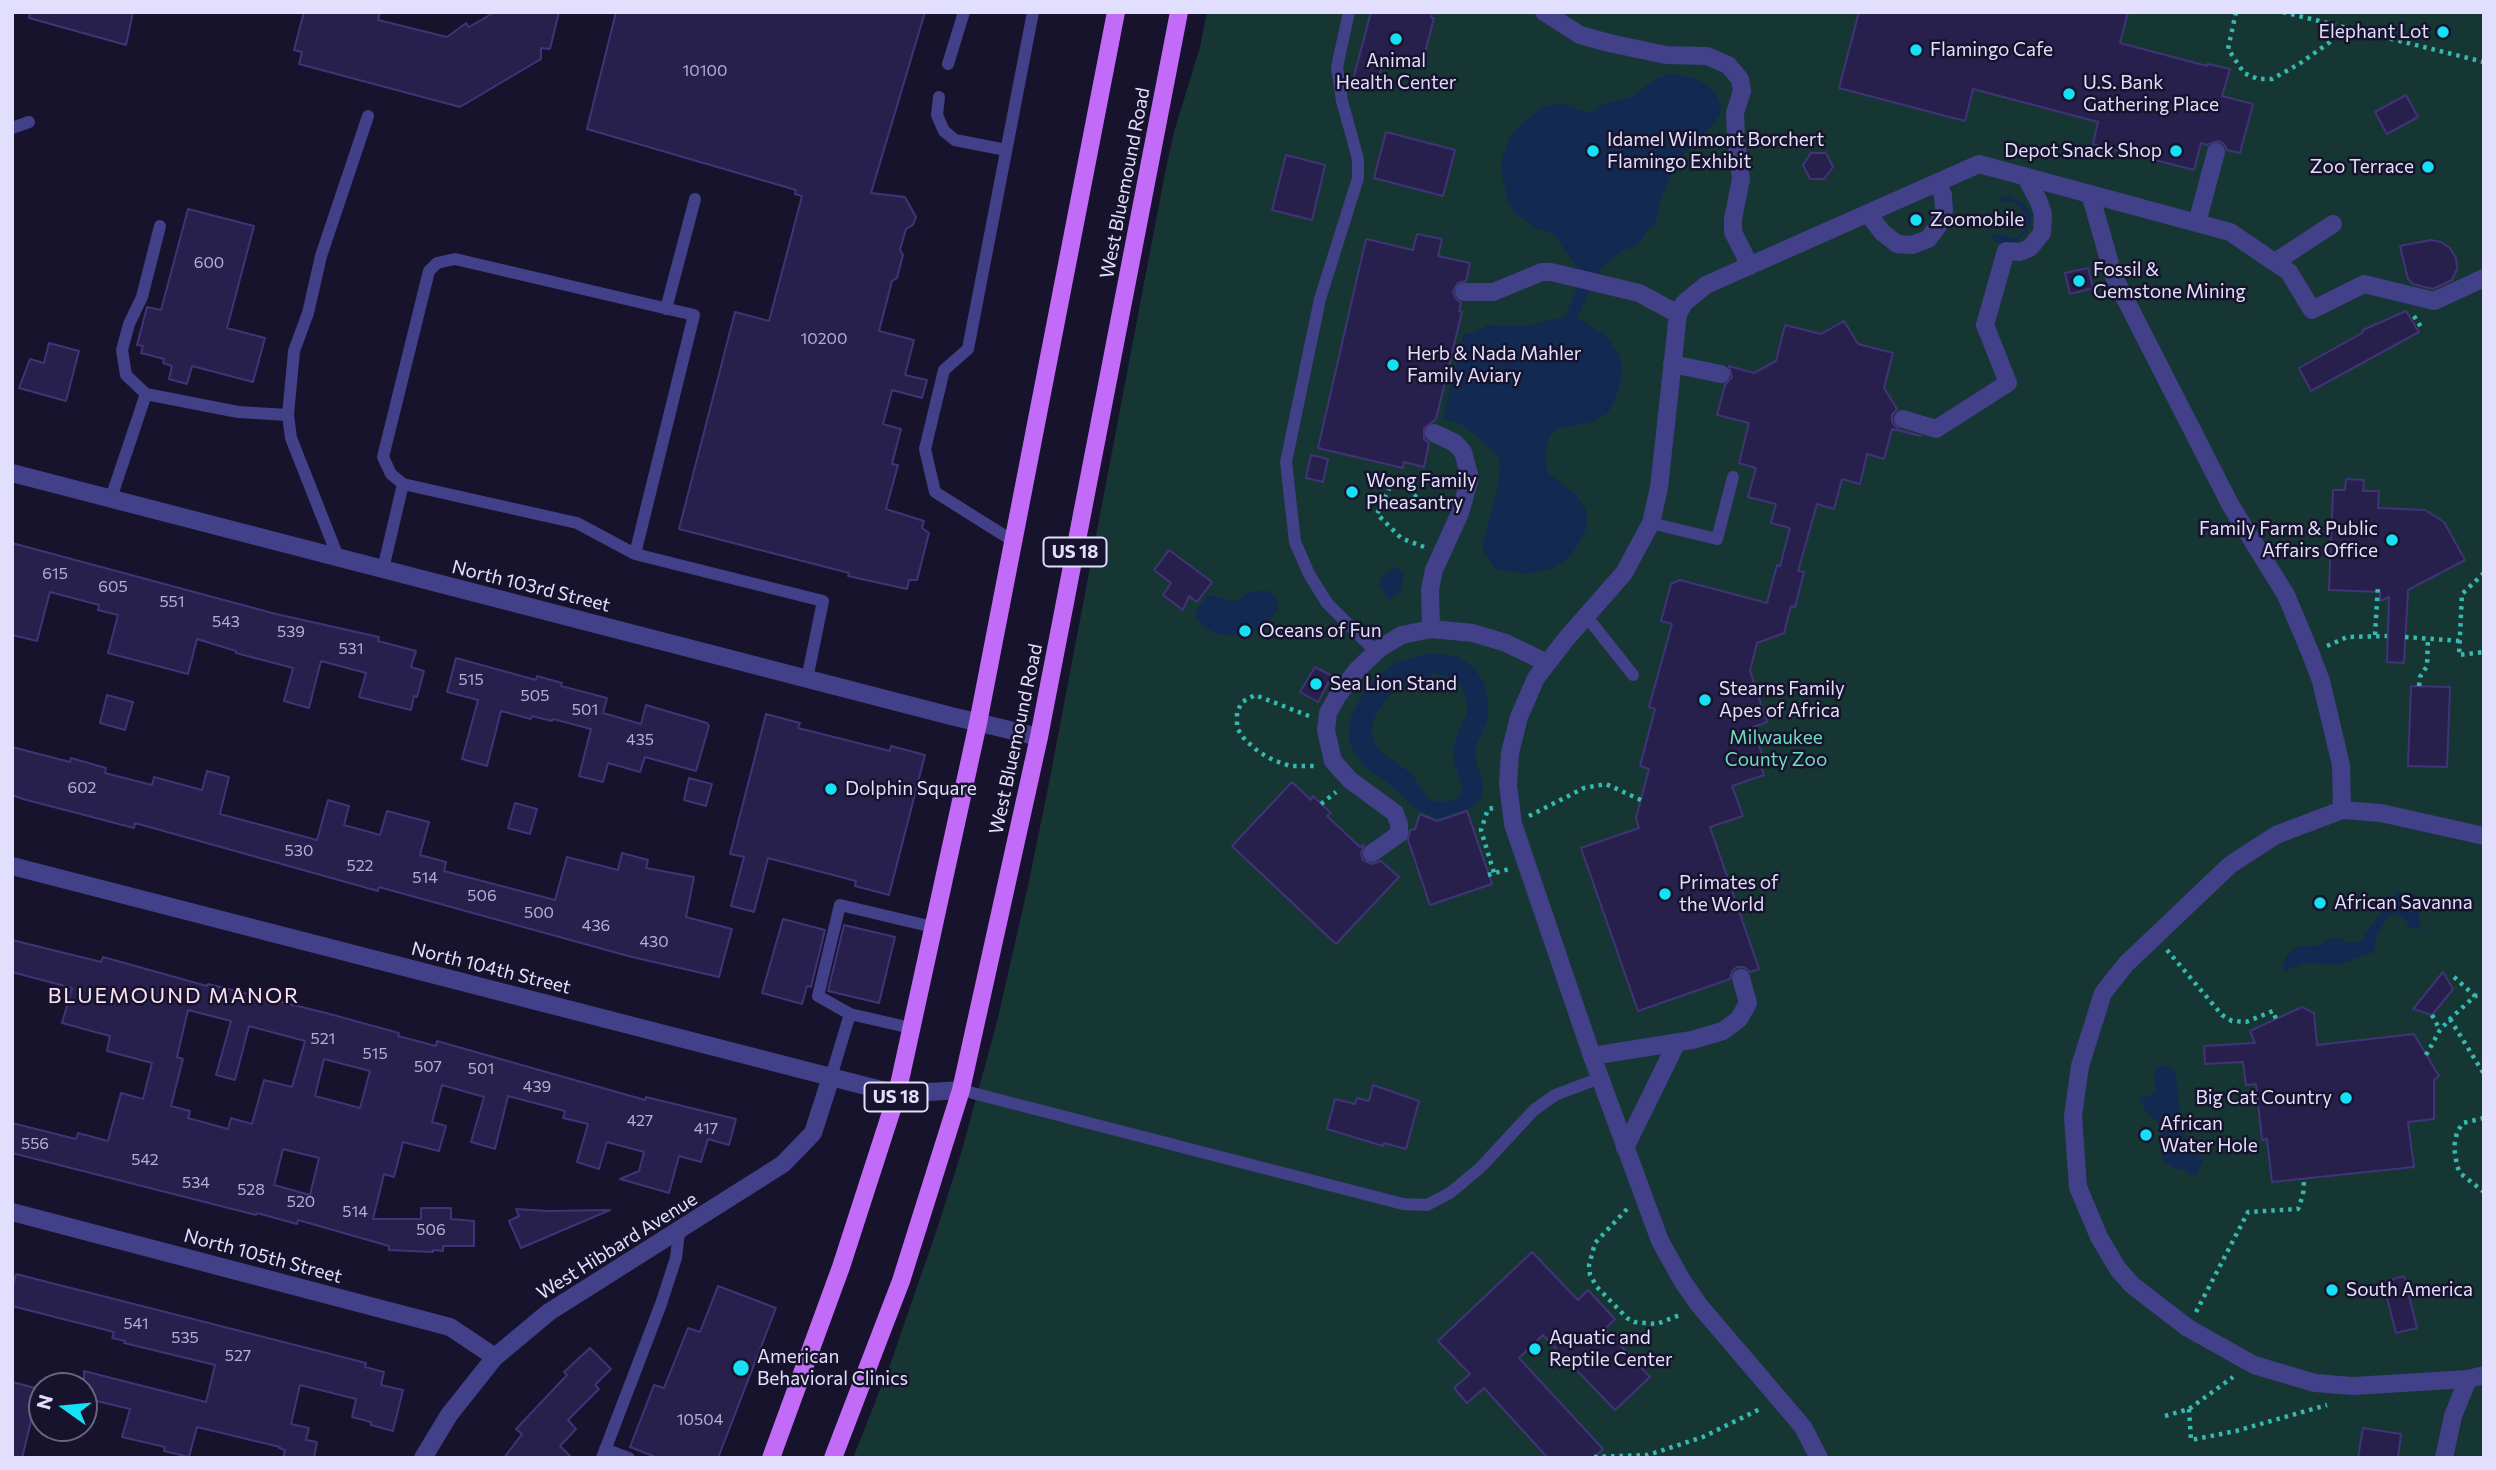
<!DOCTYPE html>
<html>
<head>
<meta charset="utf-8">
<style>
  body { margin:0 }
  #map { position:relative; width:2496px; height:1470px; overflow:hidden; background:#17132c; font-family:Commissioner,sans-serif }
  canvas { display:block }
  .frame { position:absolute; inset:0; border:14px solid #e2dffe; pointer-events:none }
  .north { position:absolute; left:28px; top:1372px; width:70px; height:70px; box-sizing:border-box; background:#17132c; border:2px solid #686580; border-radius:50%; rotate:285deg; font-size:19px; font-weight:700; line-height:28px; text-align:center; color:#e2dffe }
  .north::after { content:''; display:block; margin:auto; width:24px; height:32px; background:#15e0f4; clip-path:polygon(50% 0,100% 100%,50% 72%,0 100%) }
</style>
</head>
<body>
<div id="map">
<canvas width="2496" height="1470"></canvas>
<div class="frame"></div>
<div class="north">N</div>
</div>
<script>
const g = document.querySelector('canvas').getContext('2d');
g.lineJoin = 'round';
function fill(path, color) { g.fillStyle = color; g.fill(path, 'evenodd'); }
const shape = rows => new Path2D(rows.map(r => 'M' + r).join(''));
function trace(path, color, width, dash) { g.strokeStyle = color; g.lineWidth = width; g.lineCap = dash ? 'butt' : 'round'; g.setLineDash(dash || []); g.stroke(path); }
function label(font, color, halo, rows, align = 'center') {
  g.font = font + ' Commissioner,sans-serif'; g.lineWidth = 5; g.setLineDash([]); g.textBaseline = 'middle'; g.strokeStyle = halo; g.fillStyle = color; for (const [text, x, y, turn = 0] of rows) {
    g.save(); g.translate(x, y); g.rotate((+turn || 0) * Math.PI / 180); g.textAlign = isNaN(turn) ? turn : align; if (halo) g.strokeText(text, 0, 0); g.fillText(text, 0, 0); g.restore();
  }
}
const green = shape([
  [1207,12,2484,12,2484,1458,853,1458,891,1362,937,1229,962,1150,997,1022,1028,886,1049,783,1165,173,1174,132,1200,47]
]);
const water = shape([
  [1670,74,1695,78,1707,85,1716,94,1721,105,1720,115,1707,132,1684,154,1673,170,1661,199,1655,226,1648,229,1638,245,1622,251,1600,269,1577,319,1590,325,1607,337,1620,355,1622,373,1617,395,1609,412,1593,422,1557,429,1550,436,1546,448,1545,460,1548,473,1575,494,1586,509,1587,527,1578,545,1567,559,1551,569,1524,574,1495,569,1482,548,1497,489,1500,467,1499,457,1473,433,1462,425,1443,418,1464,333,1472,333,1488,325,1524,326,1565,317,1576,291,1575,265,1554,234,1534,227,1517,214,1509,204,1502,177,1501,161,1509,138,1519,126,1544,106,1561,104,1592,113,1601,105,1633,96,1655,79],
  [2008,196,2023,203,2030,212,2031,221,2028,230,2020,239,2009,244,1996,242,1990,236,1996,234,2016,238,2025,229,2026,215,2015,203,2012,201,1998,202,1998,198],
  [1394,566,1404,573,1401,591,1390,600,1379,585,1381,578],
  [1268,590,1278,600,1278,610,1268,622,1247,634,1234,636,1217,634,1201,625,1195,616,1195,613,1207,596,1216,596,1234,602,1250,592],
  [1430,653,1456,656,1471,665,1483,680,1488,698,1488,719,1475,748,1476,762,1484,784,1481,799,1471,807,1438,819,1417,810,1388,783,1365,767,1352,749,1349,740,1350,719,1366,687,1395,663],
  [1436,674,1452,678,1458,683,1463,689,1467,704,1467,713,1456,738,1453,751,1453,759,1462,786,1461,794,1455,800,1447,802,1433,801,1428,798,1412,774,1383,753,1377,747,1371,731,1375,716,1386,699,1403,684],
  [2398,892,2416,895,2421,929,2409,928,2406,921,2395,913,2386,919,2377,935,2374,952,2338,965,2303,963,2285,971,2282,968,2286,956,2297,947,2320,945,2325,940,2340,938,2347,943,2360,942,2383,908,2393,903,2392,897],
  [2159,1066,2168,1066,2175,1070,2183,1133,2203,1161,2196,1175,2190,1176,2185,1169,2177,1169,2165,1163,2161,1155,2160,1128,2157,1121,2144,1109,2140,1099,2154,1093,2156,1090,2154,1077,2155,1070]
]);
const building = shape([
  [30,12,133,12,126,45,29,18,30,12],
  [304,12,380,12,378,20,447,37,466,23,469,27,495,12,559,12,550,49,541,48,541,59,460,107,299,64,302,52,294,50,304,12],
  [616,12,925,12,871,193,905,197,916,217,913,225,906,229,900,250,903,255,897,278,892,281,879,331,914,340,905,375,927,380,922,398,892,390,883,424,901,429,892,464,898,465,886,509,924,521,922,528,929,533,917,580,909,580,907,589,848,576,849,573,679,529,735,312,769,321,802,196,795,194,796,190,587,129,616,12],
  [1371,12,1432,12,1431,18,1434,18,1421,68,1384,58,1376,87,1353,80,1371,12],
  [1859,12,2128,12,2120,43,2207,66,2208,64,2230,69,2222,96,2253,104,2240,153,2227,150,2224,144,2218,141,2207,145,2201,143,2194,170,2093,144,2098,122,1973,89,1965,121,1839,88,1859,12],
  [2406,95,2418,117,2387,134,2375,112,2406,95],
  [1386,132,1455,150,1443,196,1374,178,1386,132],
  [1811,153,1826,153,1833,167,1824,179,1810,179,1803,165,1811,153],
  [1286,155,1325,165,1312,220,1272,210,1286,155],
  [188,209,254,226,227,328,265,338,253,382,192,366,187,384,169,379,172,366,163,363,164,359,141,353,143,346,137,345,147,307,161,310,188,209],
  [1417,234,1442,239,1438,256,1470,263,1466,281,1458,283,1453,291,1455,298,1461,303,1459,311,1462,312,1436,419,1424,429,1424,439,1429,443,1424,467,1404,462,1403,468,1318,448,1366,239,1413,250,1417,234],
  [2431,240,2441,242,2450,248,2456,258,2457,269,2452,280,2433,289,2413,284,2408,279,2400,246,2431,240],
  [2088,268,2093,288,2070,294,2065,273,2088,268],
  [2406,311,2419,332,2311,391,2299,368,2362,333,2363,330,2406,311],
  [1844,321,1858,344,1893,353,1884,388,1897,409,1892,415,1892,422,1899,430,1921,436,1892,429,1884,459,1867,454,1860,484,1842,479,1834,509,1817,504,1798,571,1804,572,1795,607,1791,606,1784,633,1757,643,1750,671,1767,722,1753,727,1763,758,1758,760,1764,775,1732,786,1743,816,1710,827,1759,969,1750,972,1744,967,1737,967,1732,971,1730,979,1638,1011,1581,848,1639,828,1636,818,1649,769,1640,766,1655,709,1649,707,1672,624,1661,621,1671,584,1680,580,1767,603,1777,565,1780,566,1790,528,1771,523,1776,504,1748,497,1756,468,1739,463,1749,423,1717,415,1725,385,1732,377,1729,366,1754,373,1776,361,1785,325,1821,334,1844,321],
  [49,343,79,351,66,401,19,388,30,359,44,363,49,343],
  [1311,455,1328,459,1323,482,1306,478,1311,455],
  [2346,479,2364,480,2363,491,2379,491,2378,508,2425,510,2444,522,2465,560,2408,590,2404,663,2387,662,2389,597,2380,601,2380,592,2329,590,2333,490,2345,490,2346,479],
  [12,543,276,614,379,637,378,641,416,651,411,667,424,671,417,697,414,696,411,710,359,697,366,673,321,661,309,708,284,701,293,668,236,653,236,651,197,639,188,674,108,653,118,615,98,610,99,605,50,592,37,641,12,635,12,543],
  [1169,550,1212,582,1197,602,1189,596,1183,610,1163,595,1171,583,1154,570,1169,550],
  [456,658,536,680,537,676,562,683,561,686,607,698,603,713,641,724,646,705,707,723,709,726,696,771,645,757,640,772,608,763,603,782,579,776,591,729,553,719,552,721,532,716,531,719,501,711,487,766,462,759,478,700,447,692,456,658],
  [1315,667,1332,676,1318,702,1300,692,1315,667],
  [2411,686,2450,687,2447,767,2408,766,2411,686],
  [107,695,133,702,125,730,100,723,107,695],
  [766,714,800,723,798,728,890,751,891,746,925,755,889,895,855,886,856,881,768,858,754,912,731,906,744,857,730,854,766,714],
  [12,747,70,762,71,758,106,768,105,773,152,785,154,777,202,790,207,771,229,777,220,814,317,840,328,800,349,806,344,825,380,835,387,811,429,822,420,855,446,862,444,871,555,900,567,857,618,870,622,853,648,860,646,868,694,877,686,917,732,929,719,977,628,956,379,887,378,891,135,823,134,828,23,799,12,795,12,747],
  [689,778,712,784,706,806,684,800,689,778],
  [1292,782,1311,800,1313,796,1331,813,1327,816,1360,847,1364,845,1361,853,1363,860,1372,864,1381,861,1399,877,1336,944,1232,846,1292,782],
  [515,803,537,809,530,834,508,828,515,803],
  [1467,811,1492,884,1430,905,1408,840,1410,830,1415,829,1420,814,1437,821,1467,811],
  [783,919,825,930,811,987,807,986,802,1004,762,993,783,919],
  [844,925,895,937,879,1003,828,991,844,925],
  [12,940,101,962,103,957,207,986,208,984,326,1013,399,1033,398,1036,436,1046,437,1041,645,1100,646,1097,736,1119,729,1145,708,1139,701,1162,679,1156,669,1193,620,1179,639,1171,644,1152,607,1142,599,1169,577,1162,588,1124,563,1118,565,1111,508,1096,495,1149,471,1142,484,1097,442,1085,432,1122,446,1126,439,1151,403,1142,394,1177,384,1174,373,1219,421,1219,421,1208,451,1208,451,1219,474,1221,474,1246,443,1246,443,1251,433,1250,433,1252,389,1250,389,1246,298,1220,297,1224,257,1213,256,1215,12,1153,12,1123,76,1139,78,1133,108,1141,121,1093,143,1099,152,1063,107,1051,110,1036,62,1023,72,988,12,972,12,940],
  [188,1010,231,1021,216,1075,235,1080,249,1026,305,1041,292,1087,264,1080,252,1124,231,1118,228,1129,188,1118,190,1111,171,1106,183,1059,177,1057,188,1010],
  [324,1059,370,1071,360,1108,315,1096,324,1059],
  [283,1149,319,1158,310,1195,274,1185,283,1149],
  [2443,972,2453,989,2432,1015,2413,1009,2443,972],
  [2302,1007,2314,1013,2317,1045,2414,1034,2439,1076,2434,1080,2434,1119,2408,1122,2414,1167,2272,1182,2267,1139,2262,1140,2256,1084,2246,1085,2243,1062,2205,1064,2204,1046,2255,1043,2250,1031,2302,1007],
  [1373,1085,1419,1101,1406,1149,1384,1143,1383,1146,1327,1129,1335,1099,1355,1104,1357,1098,1369,1101,1373,1085],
  [516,1209,548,1211,610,1210,521,1248,509,1221,519,1216,516,1209],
  [1532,1252,1578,1300,1588,1290,1615,1319,1605,1329,1650,1377,1615,1410,1543,1335,1519,1358,1603,1449,1594,1458,1548,1458,1484,1388,1467,1403,1454,1388,1470,1374,1438,1341,1532,1252],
  [16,1274,366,1363,365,1367,384,1372,381,1385,403,1390,393,1431,371,1425,371,1422,352,1417,356,1399,300,1385,291,1424,309,1428,306,1440,317,1442,314,1458,283,1458,285,1450,279,1448,280,1447,197,1427,189,1457,164,1451,165,1447,122,1437,130,1409,84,1398,84,1371,206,1402,215,1365,124,1343,125,1341,112,1338,114,1332,12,1306,12,1290,16,1274],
  [2404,1276,2417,1328,2396,1333,2383,1282,2404,1276],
  [718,1286,776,1308,718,1458,658,1458,630,1447,654,1385,664,1388,688,1328,700,1332,718,1286],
  [590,1348,611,1369,595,1385,599,1389,568,1420,576,1429,560,1446,572,1458,504,1458,522,1434,516,1429,567,1375,564,1372,590,1348],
  [12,1382,39,1389,22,1458,12,1458,12,1382],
  [2363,1428,2401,1434,2398,1458,2358,1458,2363,1428]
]);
const path = shape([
  [2236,12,2228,49,2244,73,2258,79,2272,79,2299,64,2330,42,2342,27],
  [2283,12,2484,62],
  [2414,316,2423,330],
  [1424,547,1401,538,1377,514,1395,476,1419,500,1444,508],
  [2484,573,2462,594,2459,655,2484,652],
  [2375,635,2378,585],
  [2405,637,2460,641],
  [2327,646,2347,637,2387,636],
  [2419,686,2420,677,2427,666,2428,639],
  [1309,716,1255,695,1242,702,1237,712,1237,728,1245,740,1259,752,1273,760,1290,766,1316,766],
  [1321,804,1336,792],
  [1493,808,1488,809,1481,830,1494,873],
  [1529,816,1584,788,1606,784,1641,800],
  [1488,875,1509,869],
  [2167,950,2222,1015,2232,1021,2246,1022,2273,1011,2276,1019],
  [2454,977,2475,996],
  [2432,1015,2440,1030],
  [2450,1019,2484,1074],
  [2426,1055,2440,1030,2450,1019,2475,996,2484,996],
  [2484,1118,2463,1123,2457,1132,2454,1147,2457,1166,2460,1173,2484,1192],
  [1627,1209,1595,1243,1589,1265,1590,1275,1597,1287,1627,1318,1634,1322,1657,1324,1682,1314],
  [2196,1312,2248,1212,2298,1209,2303,1195,2304,1181],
  [2189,1409,2191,1440,2236,1431,2327,1405],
  [2165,1416,2189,1409,2233,1377],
  [1594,1457,1648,1455,1703,1437,1762,1408]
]);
const service = shape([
  [1349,12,1337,67,1342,101,1358,159,1358,178,1320,299,1286,462,1295,542,1309,574,1327,603,1376,652],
  [948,64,964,12],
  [939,97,937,115,944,131,955,140,1006,150],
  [12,128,29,122],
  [666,309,695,199],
  [146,394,126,375,122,350,129,324,142,297,160,226],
  [403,484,391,474,383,457,429,271,437,263,455,259,694,315,635,554],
  [111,498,146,394,238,412,288,415],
  [1651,523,1717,539,1733,477],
  [1013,541,935,492,925,449,944,370,968,349,1033,12],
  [338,557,291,438,288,415,294,351,308,313,321,256,368,116],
  [383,569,403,484,577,523,635,554,823,601,807,679],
  [1587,617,1633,675],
  [850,1014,818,996,840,905,933,927],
  [831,1077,850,1014,911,1028],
  [961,1090,1403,1204,1427,1205,1450,1193,1480,1168,1534,1110,1555,1095,1600,1078],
  [605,1449,629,1458],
  [602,1458,661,1304,676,1258,679,1232]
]);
const pedestrian = shape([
  [1544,12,1580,35,1609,43,1666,55,1707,56,1728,65,1740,79,1742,91,1735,113,1736,140,1741,179,1733,219,1733,232,1750,266],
  [2090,194,2114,277,2231,506,2286,595,2310,652,2321,681,2341,765,2342,810],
  [1868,214,1882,232,1897,244,1912,245,1928,239,1938,226,1944,210,1943,195,1937,183],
  [2197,223,2216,152],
  [2275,262,2333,224],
  [1464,292,1493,292,1542,272,1551,272,1639,293,1678,314],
  [1672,364,1721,374],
  [1903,419,1936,429,2008,383,1985,325,2006,251,2020,252,2030,248,2042,233,2043,214,2039,202,2026,177],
  [1431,629,1430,589,1434,570,1460,513,1470,478,1463,452,1455,443,1434,433],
  [2484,836,2381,813,2342,810,2276,835,2230,865,2126,964,2103,993,2080,1066,2073,1116,2078,1187,2099,1237,2118,1269,2132,1285,2188,1328,2254,1365,2315,1383,2353,1386,2468,1379,2484,1375],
  [1372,853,1399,834,1399,824,1395,813,1350,780,1333,761,1326,730,1328,713,1338,695,1357,670,1380,648,1402,635,1431,629,1473,633,1506,643,1547,663],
  [1592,1056,1692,1040,1723,1031,1739,1019,1748,1003,1741,978],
  [1625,1148,1677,1042],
  [1819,1458,1803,1427,1699,1305,1683,1282,1660,1241,1592,1056,1513,824,1508,784,1510,753,1519,717,1536,678,1566,639,1624,573,1651,523,1659,488,1678,314,1684,303,1706,285,1979,164,2230,232,2289,272,2312,310,2364,284,2434,301,2484,278],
  [2444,1458,2453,1416,2468,1379]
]);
const minor = shape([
  [12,473,951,716,1039,737],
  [12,866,897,1094,961,1090],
  [12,1212,450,1327,495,1357],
  [423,1458,449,1415,495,1357,549,1312,783,1164,813,1133,831,1077]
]);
const primary = shape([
  [771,1458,841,1267,897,1094,978,723,1116,12],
  [833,1458,901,1281,961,1090,1039,737,1179,12]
]);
const markers = [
  [2443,32,7,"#15e0f4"],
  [1396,39,7,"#15e0f4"],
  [1916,50,7,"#15e0f4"],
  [2069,94,7,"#15e0f4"],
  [1593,151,7,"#15e0f4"],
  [2176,151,7,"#15e0f4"],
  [2428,167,7,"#15e0f4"],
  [1916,220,7,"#15e0f4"],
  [2079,281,7,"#15e0f4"],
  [1393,365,7,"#15e0f4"],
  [1352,492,7,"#15e0f4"],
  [2392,540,7,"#15e0f4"],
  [1245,631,7,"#15e0f4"],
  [1316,684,7,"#15e0f4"],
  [1705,700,7,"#15e0f4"],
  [831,789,7,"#15e0f4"],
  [1665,894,7,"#15e0f4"],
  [2320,903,7,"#15e0f4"],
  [2346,1098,7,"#15e0f4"],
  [2146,1135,7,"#15e0f4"],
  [2332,1290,7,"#15e0f4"],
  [1535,1349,7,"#15e0f4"],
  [741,1368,9,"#15e0f4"]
];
const numberNames = [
  ["10100",705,71],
  ["600",209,263],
  ["10200",824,339],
  ["615",55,574],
  ["605",113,587],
  ["551",172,602],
  ["543",226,622],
  ["539",291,632],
  ["531",351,649],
  ["515",471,680],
  ["505",535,696],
  ["501",585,710],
  ["435",640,740],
  ["602",82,788],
  ["530",299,851],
  ["522",360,866],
  ["514",425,878],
  ["506",482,896],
  ["500",539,913],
  ["436",596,926],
  ["430",654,942],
  ["521",323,1039],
  ["515",375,1054],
  ["507",428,1067],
  ["501",481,1069],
  ["439",537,1087],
  ["427",640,1121],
  ["417",706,1129],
  ["556",35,1144],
  ["542",145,1160],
  ["534",196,1183],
  ["528",251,1190],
  ["520",301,1202],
  ["514",355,1212],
  ["506",431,1230],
  ["541",136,1324],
  ["535",185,1338],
  ["527",238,1356],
  ["10504",700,1420]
];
const shields = [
  [1075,552,63],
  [896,1097,63]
];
const shieldNames = [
  ["US 18",1075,552],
  ["US 18",896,1097]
];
const poiNames = [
  ["Elephant Lot",2429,32,"right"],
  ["Flamingo Cafe",1930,50],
  ["Animal",1396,61,"center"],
  ["Health Center",1396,83,"center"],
  ["U.S. Bank",2083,83],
  ["Gathering Place",2083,105],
  ["Idamel Wilmont Borchert",1607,140],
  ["Flamingo Exhibit",1607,162],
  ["Depot Snack Shop",2162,151,"right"],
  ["Zoo Terrace",2414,167,"right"],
  ["Zoomobile",1930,220],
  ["Fossil &",2093,270],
  ["Gemstone Mining",2093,292],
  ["Herb & Nada Mahler",1407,354],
  ["Family Aviary",1407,376],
  ["Wong Family",1366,481],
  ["Pheasantry",1366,503],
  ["Family Farm & Public",2378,529,"right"],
  ["Affairs Office",2378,551,"right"],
  ["Oceans of Fun",1259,631],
  ["Sea Lion Stand",1330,684],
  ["Stearns Family",1719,689],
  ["Apes of Africa",1719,711],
  ["Dolphin Square",845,789],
  ["Primates of",1679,883],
  ["the World",1679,905],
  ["African Savanna",2334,903],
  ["Big Cat Country",2332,1098,"right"],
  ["African",2160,1124],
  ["Water Hole",2160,1146],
  ["South America",2346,1290],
  ["Aquatic and",1549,1338],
  ["Reptile Center",1549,1360],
  ["American",757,1357],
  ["Behavioral Clinics",757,1379]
];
const streetNames = [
  ["West Bluemound Road",1125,183,-79],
  ["North 103rd Street",531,586,14],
  ["West Bluemound Road",1016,739,-78],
  ["North 104th Street",491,968,14],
  ["West Hibbard Avenue",617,1246,-32],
  ["North 105th Street",263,1256,15]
];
const parkNames = [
  ["Milwaukee",1776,738],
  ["County Zoo",1776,760]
];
const neighbourhoodNames = [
  ["BLUEMOUND MANOR",174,996]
];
fill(green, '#163634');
fill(water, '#122a51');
fill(building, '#28204c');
trace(building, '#403377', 2);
trace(path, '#37b9b0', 4.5, [3.5, 5]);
trace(service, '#424088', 12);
trace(pedestrian, '#424088', 18);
trace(minor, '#424088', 18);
trace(primary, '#c26bf8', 18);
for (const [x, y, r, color] of markers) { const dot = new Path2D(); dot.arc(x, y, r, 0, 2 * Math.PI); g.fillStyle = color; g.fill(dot); trace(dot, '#17132c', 2.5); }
label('16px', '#b4afd2', null, numberNames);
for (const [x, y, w] of shields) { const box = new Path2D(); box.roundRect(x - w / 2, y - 14.5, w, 29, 5); g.fillStyle = '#17132c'; g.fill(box); trace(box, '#e2dffe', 2); }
label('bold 18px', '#e2dffe', null, shieldNames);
label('19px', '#e2dffe', '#17132c', poiNames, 'left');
label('19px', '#e2dffe', '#17132c', streetNames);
label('19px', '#6ddcbf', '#17132c', parkNames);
g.letterSpacing = '2px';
label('21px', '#fee1f3', '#17132c', neighbourhoodNames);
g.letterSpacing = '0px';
</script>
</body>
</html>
